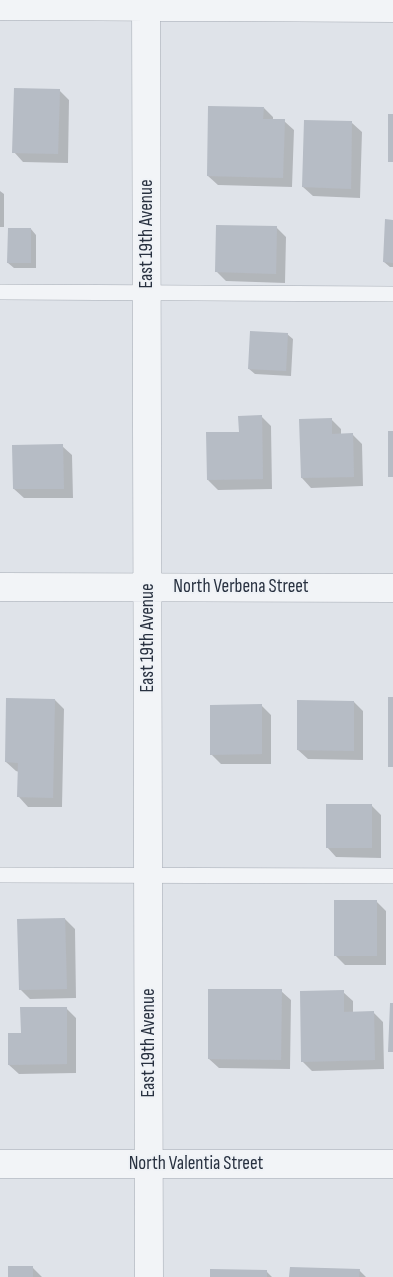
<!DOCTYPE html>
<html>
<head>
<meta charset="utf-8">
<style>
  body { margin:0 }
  canvas { display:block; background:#dfe3e9 }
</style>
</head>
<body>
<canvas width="393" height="1277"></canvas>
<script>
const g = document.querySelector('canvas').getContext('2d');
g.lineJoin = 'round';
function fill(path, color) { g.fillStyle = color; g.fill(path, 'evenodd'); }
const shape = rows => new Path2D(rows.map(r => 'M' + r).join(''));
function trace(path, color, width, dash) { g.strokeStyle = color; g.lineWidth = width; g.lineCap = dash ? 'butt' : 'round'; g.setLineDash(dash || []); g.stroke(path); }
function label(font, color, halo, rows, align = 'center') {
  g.font = font + ' "Sofia Sans Condensed",sans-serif'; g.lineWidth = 4; g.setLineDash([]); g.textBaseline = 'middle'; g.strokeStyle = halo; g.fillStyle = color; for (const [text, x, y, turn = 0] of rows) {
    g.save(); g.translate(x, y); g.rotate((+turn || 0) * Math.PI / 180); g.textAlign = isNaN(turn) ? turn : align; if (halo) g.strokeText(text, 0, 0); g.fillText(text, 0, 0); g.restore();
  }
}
const shadow = shape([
  [59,90,69,100,68,163,23,162,14,152],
  [264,108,273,117,273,121,284,121,294,130,292,187,218,185,208,176],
  [352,123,362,132,360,198,313,196,303,187],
  [0,191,4,194,4,227,0,227],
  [393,221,393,267,390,267,384,262],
  [276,227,286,237,285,283,226,281,217,272],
  [31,229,36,235,36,268,14,268,8,263],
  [287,334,293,339,291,376,255,374,249,369],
  [261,416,271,426,272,489,218,490,208,480,240,433],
  [331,419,341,429,341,435,353,435,362,444,363,486,311,488,302,478],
  [62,446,72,455,73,498,24,498,14,489],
  [55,700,64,709,62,807,28,807,19,797,19,772,16,771,6,762],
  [354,702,363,711,363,760,308,759,298,750],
  [261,705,271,715,271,764,221,764,211,754],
  [372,806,381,815,381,858,336,857,327,847],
  [376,901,386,911,386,965,345,965,335,955],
  [65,919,75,929,76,998,30,999,20,989],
  [281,991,291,1000,290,1069,219,1068,209,1059],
  [343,992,353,1001,353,1013,373,1012,383,1022,384,1069,312,1071,302,1061],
  [66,1008,76,1018,76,1073,19,1074,9,1065,22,1035],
  [33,1268,42,1277,9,1277],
  [359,1270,366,1277,291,1277],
  [267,1272,272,1277,211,1277]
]);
const building = shape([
  [14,88,60,89,58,154,12,153],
  [208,106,264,107,263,119,285,119,283,178,207,176],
  [388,114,393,114,393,162,388,162],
  [304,120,352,121,351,189,302,187],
  [385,219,393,220,393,263,383,262],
  [216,225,277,226,276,274,215,272],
  [8,228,31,228,31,263,7,263],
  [250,331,288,333,286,371,248,369],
  [262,415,263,479,207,480,206,432,239,432,238,416],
  [332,418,332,434,353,433,354,477,301,478,299,419],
  [388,431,393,431,393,477,388,477],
  [63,444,64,489,13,489,12,445],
  [388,697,393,697,393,767,388,767],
  [6,698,55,699,53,798,17,797,18,763,5,762],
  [297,700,354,701,354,751,297,750],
  [262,704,262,754,210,755,210,705],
  [326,804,372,804,372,848,326,848],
  [334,900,377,900,377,956,334,956],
  [65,918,67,989,19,990,17,919],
  [208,989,282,989,281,1060,208,1059],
  [344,990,344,1012,374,1011,375,1060,301,1062,300,991],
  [390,1003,393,1003,393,1052,388,1052],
  [20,1007,67,1007,67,1064,8,1065,8,1033,21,1033],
  [8,1266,33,1266,33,1277,8,1277],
  [290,1267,360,1269,359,1277,289,1277],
  [210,1269,267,1270,267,1277,210,1277]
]);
const service = shape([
  [0,292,393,294],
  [0,875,393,876]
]);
const minor = shape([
  [146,0,149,1277],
  [0,6,393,8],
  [0,587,393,588],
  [0,1164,393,1164]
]);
const streetNames = [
  ["East 19th Avenue",147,234,-90],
  ["North Verbena Street",241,587],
  ["East 19th Avenue",148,638,-90],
  ["East 19th Avenue",149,1043,-90],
  ["North Valentia Street",196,1164]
];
fill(shadow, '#0003');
fill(building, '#b6bcc5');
trace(service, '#a4aab3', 16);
trace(minor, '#a4aab3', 29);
trace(service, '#f2f4f7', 15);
trace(minor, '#f2f4f7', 28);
label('19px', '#283140', '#eff2f6', streetNames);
</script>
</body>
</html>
